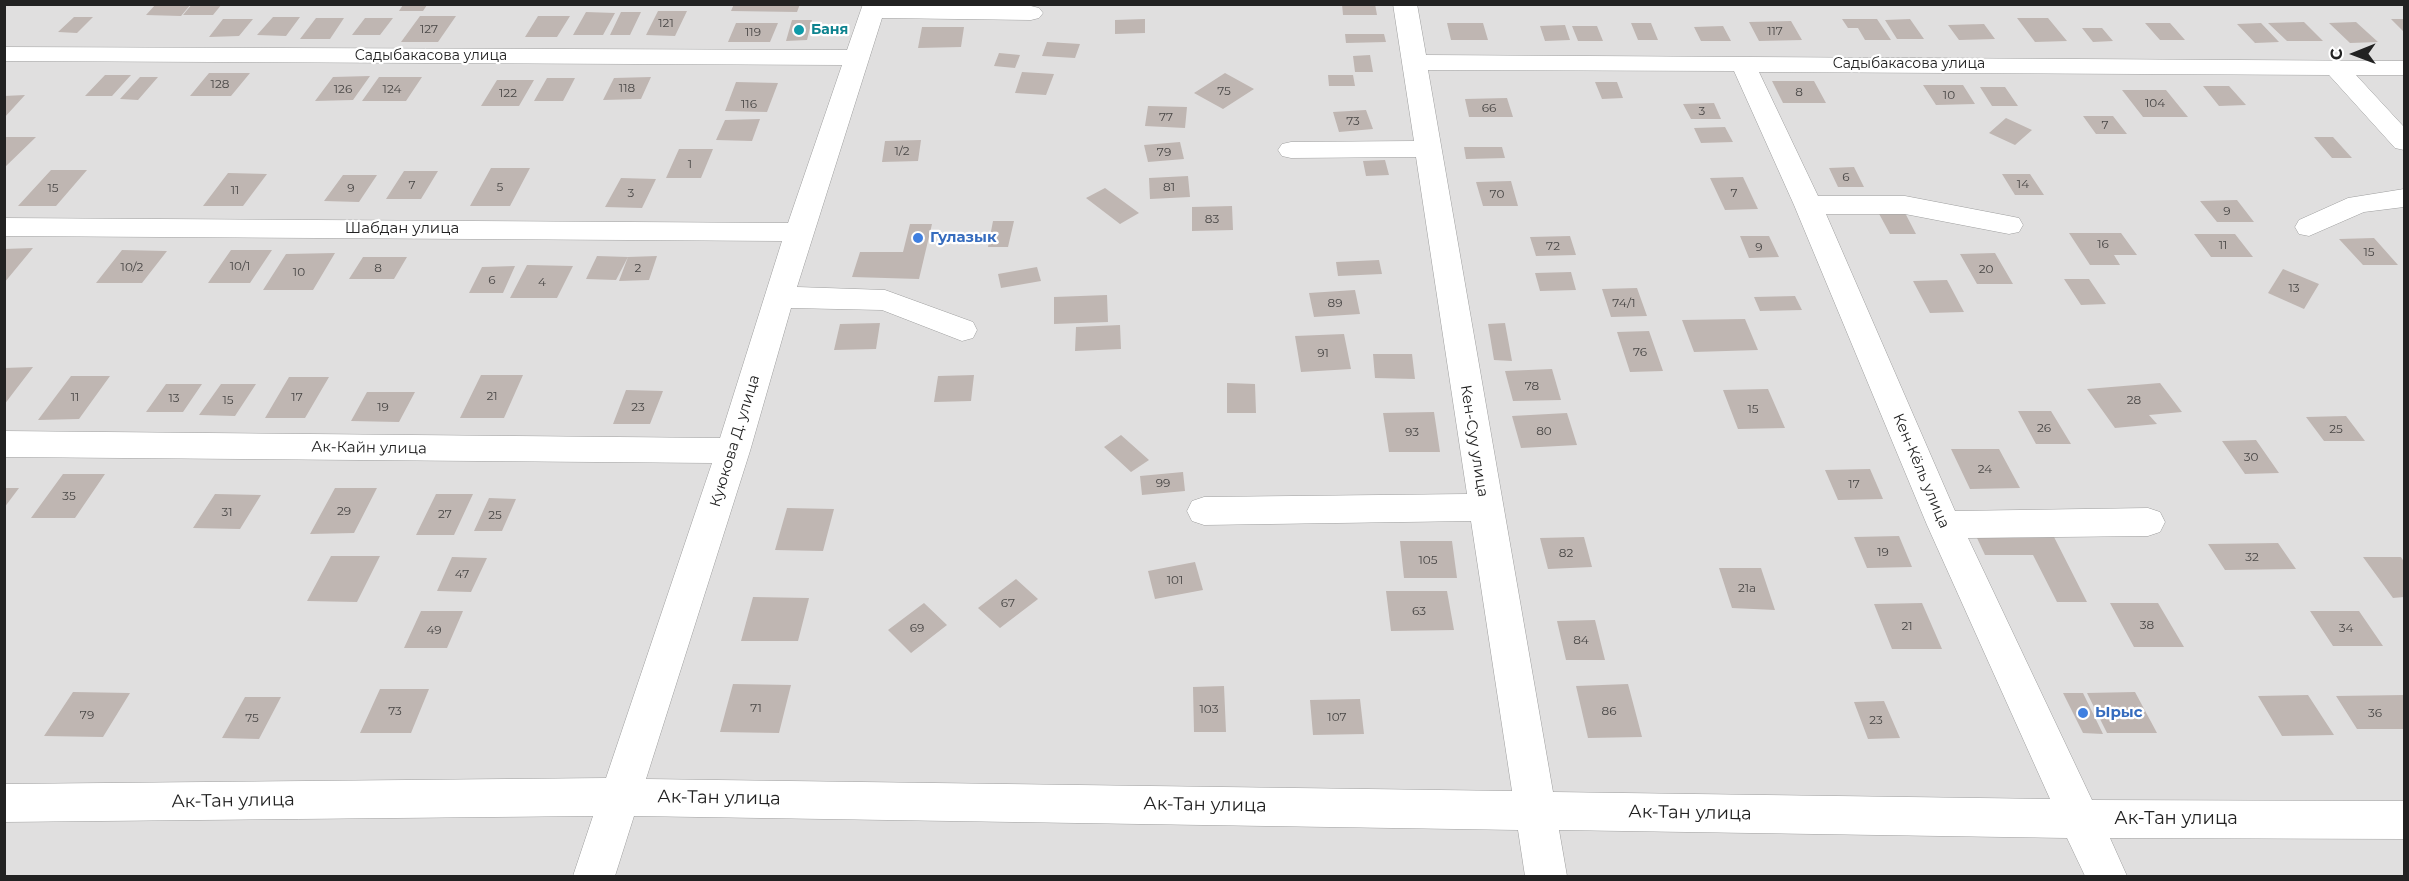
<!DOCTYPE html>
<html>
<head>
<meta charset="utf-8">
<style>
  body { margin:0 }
  #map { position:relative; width:2409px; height:881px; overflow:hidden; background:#f1ede9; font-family:Montserrat,sans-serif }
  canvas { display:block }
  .frame { position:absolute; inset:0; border:6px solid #222; pointer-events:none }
  .north { position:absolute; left:2325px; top:24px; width:60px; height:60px; -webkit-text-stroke:4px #fff; paint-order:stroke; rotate:269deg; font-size:16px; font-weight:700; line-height:24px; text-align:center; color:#222 }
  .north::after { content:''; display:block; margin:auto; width:21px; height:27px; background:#222; clip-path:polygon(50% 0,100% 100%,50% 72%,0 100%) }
</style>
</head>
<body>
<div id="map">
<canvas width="2409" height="881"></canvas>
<div class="frame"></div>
<div class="north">С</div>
</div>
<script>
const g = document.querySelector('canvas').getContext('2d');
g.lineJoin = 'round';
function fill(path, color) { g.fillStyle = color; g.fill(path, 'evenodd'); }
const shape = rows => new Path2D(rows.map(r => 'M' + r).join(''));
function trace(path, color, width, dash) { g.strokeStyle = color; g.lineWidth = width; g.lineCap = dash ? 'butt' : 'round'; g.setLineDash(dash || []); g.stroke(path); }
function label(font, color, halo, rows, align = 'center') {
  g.font = font + ' Montserrat,sans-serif'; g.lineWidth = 4.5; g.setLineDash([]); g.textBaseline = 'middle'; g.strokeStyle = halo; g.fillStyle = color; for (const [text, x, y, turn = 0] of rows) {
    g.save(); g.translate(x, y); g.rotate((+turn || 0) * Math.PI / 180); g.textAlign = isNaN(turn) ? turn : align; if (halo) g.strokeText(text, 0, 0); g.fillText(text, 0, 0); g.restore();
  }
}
const residential = shape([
  [5,5,2404,5,2404,876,5,876]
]);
const building = shape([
  [156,4,191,4,181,16,146,15],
  [192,4,222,4,213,15,183,15],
  [734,4,800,4,797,12,731,11],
  [1342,4,1375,4,1377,15,1343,15],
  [403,5,427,5,423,11,399,11],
  [658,11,687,11,675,36,646,35],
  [586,12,615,13,603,35,573,35],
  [621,12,641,12,630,35,610,35],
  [420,16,456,16,438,42,401,42],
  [538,16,570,16,557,37,525,37],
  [74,17,93,17,77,33,58,32],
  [273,17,300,17,286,36,257,35],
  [316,18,344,18,330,39,300,39],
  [365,18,393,18,380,35,352,35],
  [2017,18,2048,18,2067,41,2035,42],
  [223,19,253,19,239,36,209,37],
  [1145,19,1145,33,1115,34,1115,20],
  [1842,19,1877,19,1891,40,1865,40,1858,28,1848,28],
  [1910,19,1924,39,1897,39,1885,20],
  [2391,19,2404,19,2404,32],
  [792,20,812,20,807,40,786,41],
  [1791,21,1802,40,1759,41,1749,22],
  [2304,22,2323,41,2287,41,2268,23],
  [2356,22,2378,42,2350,43,2329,23],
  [736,23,778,23,770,42,728,42],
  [1447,23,1483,23,1488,40,1451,40],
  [1631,23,1651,23,1658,40,1638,40],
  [2145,23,2170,23,2185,40,2160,40],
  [2261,23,2279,42,2255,43,2237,24],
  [1984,24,1995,39,1959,40,1948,25],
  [1565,25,1570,40,1545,41,1540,26],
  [1572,26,1597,26,1603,41,1578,41],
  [1723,26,1731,41,1701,41,1694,27],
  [922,27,964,27,961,47,918,48],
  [2082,28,2102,28,2113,41,2093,42],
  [1345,34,1384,34,1386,42,1346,43],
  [1047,42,1080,44,1075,58,1042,56],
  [999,53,1020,55,1015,68,994,66],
  [1370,55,1373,72,1355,72,1353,56],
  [1022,72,1054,74,1046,95,1015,93],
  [209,73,250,73,231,96,190,96],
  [1225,73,1254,89,1223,109,1194,93],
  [105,75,131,75,112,96,85,96],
  [1328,75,1353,75,1355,86,1329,86],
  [370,76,353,100,315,101,333,77],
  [140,77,158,77,138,100,120,99],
  [379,77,422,77,406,101,362,101],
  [651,77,641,99,603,100,614,78],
  [547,78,575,78,563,101,534,101],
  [497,80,534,80,519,106,481,106],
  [1772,81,1814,81,1826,103,1783,103],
  [736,82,778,83,767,112,725,111],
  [1595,82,1617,82,1623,98,1602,99],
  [1923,85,1963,85,1975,104,1936,105],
  [2203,86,2229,86,2246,105,2219,106],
  [1980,87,2005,87,2018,106,1992,106],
  [2122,90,2166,90,2188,117,2143,117],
  [25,95,4,118,4,96],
  [1507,98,1513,117,1469,117,1465,99],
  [1714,103,1721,119,1691,119,1683,104],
  [1148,106,1187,107,1185,128,1145,126],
  [1366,110,1373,129,1339,132,1333,112],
  [2083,116,2113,116,2127,134,2096,134],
  [2006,118,2032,130,2015,145,1989,133],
  [760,119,752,141,716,140,725,120],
  [1725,127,1733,142,1701,143,1694,128],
  [4,137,36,137,4,168],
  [2314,137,2333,137,2352,158,2332,158],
  [921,140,918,161,882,162,885,141],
  [1180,142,1184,159,1148,162,1144,145],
  [1464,147,1502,147,1505,158,1466,159],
  [679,149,713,149,701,178,666,178],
  [1385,160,1389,175,1366,176,1363,161],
  [1854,167,1864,187,1838,187,1829,168],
  [491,168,530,168,510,206,470,206],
  [51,170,87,170,56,206,18,206],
  [404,171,438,171,421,199,386,199],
  [228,173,267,174,243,206,203,206],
  [2002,174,2030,174,2044,195,2015,195],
  [343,175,377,175,359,202,324,201],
  [1188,176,1190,197,1150,199,1149,178],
  [1743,177,1758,209,1725,210,1710,178],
  [621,178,656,179,642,208,605,207],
  [1511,181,1518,206,1483,206,1476,182],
  [1105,188,1139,213,1120,224,1086,198],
  [2237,200,2254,222,2217,222,2200,201],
  [1232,206,1233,230,1192,231,1192,207],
  [1903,209,1916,234,1890,234,1877,210],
  [993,221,1014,221,1008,247,988,247],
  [910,224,932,224,919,279,852,277,860,252,903,252],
  [2069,233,2121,233,2137,255,2114,255,2120,265,2090,265],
  [2194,234,2235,234,2253,257,2211,257],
  [1570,236,1576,255,1536,256,1530,237],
  [1740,236,1769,236,1779,257,1749,258],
  [2374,238,2398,265,2363,265,2339,239],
  [33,248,4,283,4,249],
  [122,250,167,251,142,283,96,283],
  [231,250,272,250,250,283,208,283],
  [335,253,313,290,263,290,286,254],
  [1995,253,2013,284,1977,284,1960,254],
  [597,256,628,257,616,280,586,279],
  [657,256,649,280,619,281,628,257],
  [363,257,407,257,394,279,349,279],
  [1379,260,1382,274,1338,276,1336,262],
  [527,265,573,266,557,298,510,298],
  [515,266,503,293,469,293,482,267],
  [1037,267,1041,281,1001,288,998,274],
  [2283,269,2319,284,2304,309,2268,293],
  [1571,272,1576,290,1540,291,1535,273],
  [2064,279,2089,279,2106,304,2081,305],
  [1947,280,1964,312,1930,313,1913,281],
  [1637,288,1647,316,1611,317,1602,289],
  [1355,290,1360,314,1314,317,1309,293],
  [1107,295,1108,322,1054,324,1054,297],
  [1795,296,1802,310,1760,311,1754,297],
  [1745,319,1758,350,1694,352,1682,320],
  [880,323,876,349,834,350,840,324],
  [1505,323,1512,361,1494,360,1488,324],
  [1120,325,1121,349,1075,351,1076,327],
  [1649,331,1663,371,1630,372,1617,332],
  [1344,334,1351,369,1301,372,1295,336],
  [1373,354,1412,354,1415,379,1375,378],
  [33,367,4,405,4,368],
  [1552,369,1561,400,1513,401,1505,371],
  [481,375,523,375,504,418,460,418],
  [974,375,971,401,934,402,938,376],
  [71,376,110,376,79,419,38,420],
  [289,377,329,377,305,418,265,418],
  [1227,383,1255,384,1256,413,1227,413],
  [2160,383,2182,412,2149,415,2157,424,2115,428,2087,389],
  [166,384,202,384,183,412,146,412],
  [221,384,256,384,235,416,199,415],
  [1768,389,1785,428,1738,429,1723,390],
  [626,390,663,391,650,424,613,424],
  [367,392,415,392,399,422,351,421],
  [2018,411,2051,411,2071,444,2036,444],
  [1434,412,1440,452,1389,452,1383,413],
  [1567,413,1577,445,1521,448,1512,416],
  [2346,416,2365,441,2324,441,2306,417],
  [1121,435,1149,460,1131,472,1104,447],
  [2256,440,2279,473,2245,474,2222,441],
  [1951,449,1999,449,2020,488,1970,489],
  [1870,469,1883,499,1838,500,1825,470],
  [1183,472,1185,491,1142,495,1140,476],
  [63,474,105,474,75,518,31,518],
  [4,488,19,488,4,508],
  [335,488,377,488,354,533,310,534],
  [215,494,261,495,240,529,193,528],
  [436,494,473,494,454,535,416,535],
  [489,498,516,499,502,531,474,531],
  [787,508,834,509,823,551,775,550],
  [1899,536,1912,567,1867,568,1854,537],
  [1584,537,1592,567,1548,569,1540,538],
  [2054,537,2087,602,2057,602,2033,555,1985,555,1977,538],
  [1400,541,1452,541,1457,578,1404,578],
  [2278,543,2296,569,2225,570,2208,544],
  [331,556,380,556,357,602,307,601],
  [452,557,487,558,471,592,437,591],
  [2363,557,2401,557,2404,562,2404,597,2393,598],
  [1195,562,1203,590,1155,599,1148,571],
  [1719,568,1761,568,1775,610,1732,608],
  [1016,579,1038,599,1000,628,978,608],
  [1386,591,1447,591,1454,630,1391,631],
  [753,597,809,598,798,641,741,641],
  [924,603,947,625,911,653,888,630],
  [1922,603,1942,649,1892,649,1874,604],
  [2110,603,2158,603,2184,647,2134,647],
  [421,611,463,611,447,648,404,648],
  [2310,611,2359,611,2383,646,2333,646],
  [1595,620,1605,660,1566,660,1557,621],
  [733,684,791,685,779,733,720,732],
  [1628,684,1642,737,1588,738,1576,686],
  [1224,686,1226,732,1194,732,1193,687],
  [380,689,429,689,411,733,360,733],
  [73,692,130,693,103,737,44,736],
  [2135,692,2157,733,2107,733,2087,693],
  [2063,693,2083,693,2103,734,2083,733],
  [2308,695,2334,735,2282,736,2258,696],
  [2404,695,2404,729,2357,729,2336,696],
  [245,697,281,697,259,739,222,738],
  [1360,699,1364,734,1313,735,1310,700],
  [1884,701,1900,738,1868,739,1854,702]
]);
const minor = shape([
  [863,4,1031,6,1039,8,1043,13,1039,18,1031,20,882,18,797,287,885,290,973,322,977,330,973,338,962,341,882,310,791,308,750,451,646,779,1512,791,1471,521,1204,525,1192,521,1187,511,1192,501,1204,497,1467,494,1416,157,1291,158,1282,156,1278,150,1282,144,1291,142,1414,141,1393,4,1417,4,1426,55,2404,61,2404,75,2356,75,2404,127,2404,150,2395,148,2329,75,1759,72,1818,196,1905,196,2009,216,2019,218,2023,225,2019,232,2009,234,1905,214,1826,214,1955,511,2148,508,2160,512,2165,522,2160,532,2148,536,1968,538,2092,800,2404,801,2404,839,2110,838,2127,876,2085,876,2067,838,1559,830,1567,876,1525,876,1518,830,634,816,615,876,573,876,593,816,4,822,4,784,606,778,712,463,4,457,4,431,720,438,782,241,4,236,4,218,788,223,842,65,4,61,4,47,847,50,863,4],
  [1428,70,1734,71,1794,205,1927,525,2050,799,1553,792,1428,70],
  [2404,189,2404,207,2364,212,2309,236,2299,234,2295,227,2299,220,2348,198,2404,189]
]);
const markers = [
  [799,30,6,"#0f9aa8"],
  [918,238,6,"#3f7fe0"],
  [2083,713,6,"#3f7fe0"]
];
const numberNames = [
  ["121",666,23],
  ["127",429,29],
  ["117",1775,31],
  ["119",753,32],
  ["128",220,84],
  ["118",627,88],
  ["126",343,89],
  ["124",392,89],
  ["75",1224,91],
  ["8",1799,92],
  ["122",508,93],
  ["10",1949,95],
  ["104",2155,103],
  ["116",749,104],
  ["66",1489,108],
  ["3",1702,111],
  ["77",1166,117],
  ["73",1353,121],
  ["7",2105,125],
  ["1/2",902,151],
  ["79",1164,152],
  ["1",690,164],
  ["6",1846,177],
  ["14",2023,184],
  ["7",412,185],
  ["5",500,187],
  ["81",1169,187],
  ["15",53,188],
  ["9",351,188],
  ["11",235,190],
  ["3",631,193],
  ["7",1734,193],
  ["70",1497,194],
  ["9",2227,211],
  ["83",1212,219],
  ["16",2103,244],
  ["11",2223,245],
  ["72",1553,246],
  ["9",1759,247],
  ["15",2369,252],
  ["10/1",240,266],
  ["10/2",132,267],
  ["8",378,268],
  ["2",638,268],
  ["20",1986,269],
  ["10",299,272],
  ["6",492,280],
  ["4",542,282],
  ["13",2294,288],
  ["89",1335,303],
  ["74/1",1624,303],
  ["76",1640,352],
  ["91",1323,353],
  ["78",1532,386],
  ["21",492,396],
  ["11",75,397],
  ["17",297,397],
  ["13",174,398],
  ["15",228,400],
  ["28",2134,400],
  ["19",383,407],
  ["23",638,407],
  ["15",1753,409],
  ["26",2044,428],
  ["25",2336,429],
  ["80",1544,431],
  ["93",1412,432],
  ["30",2251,457],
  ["24",1985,469],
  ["99",1163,483],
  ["17",1854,484],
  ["35",69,496],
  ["29",344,511],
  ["31",227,512],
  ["27",445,514],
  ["25",495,515],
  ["19",1883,552],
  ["82",1566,553],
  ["32",2252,557],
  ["105",1428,560],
  ["47",462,574],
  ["101",1175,580],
  ["21а",1747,588],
  ["67",1008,603],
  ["63",1419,611],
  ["38",2147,625],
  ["21",1907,626],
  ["69",917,628],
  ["34",2346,628],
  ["49",434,630],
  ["84",1581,640],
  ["71",756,708],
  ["103",1209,709],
  ["73",395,711],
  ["86",1609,711],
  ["36",2375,713],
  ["79",87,715],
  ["107",1337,717],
  ["75",252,718],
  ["23",1876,720]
];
const farCulturenames = [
  ["Баня",811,30]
];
const farStreetnames = [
  ["Садыбакасова улица",431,56],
  ["Садыбакасова улица",1909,64]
];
const streetNames = [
  ["Шабдан улица",402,229],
  ["Куюкова Д. улица",735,441,-73],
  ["Кен-Суу улица",1474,441,81],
  ["Ак-Кайн улица",369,448,1],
  ["Кен-Кёль улица",1921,471,67]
];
const shopNames = [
  ["Гулазык",930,238],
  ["Ырыс",2095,713]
];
const nearStreetnames = [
  ["Ак-Тан улица",719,798,1],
  ["Ак-Тан улица",233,801,-1],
  ["Ак-Тан улица",1205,805,1],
  ["Ак-Тан улица",1690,813,1],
  ["Ак-Тан улица",2176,819]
];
fill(residential, '#e0dfdf');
fill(building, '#bfb6b2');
trace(minor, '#9f9f9f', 1);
fill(minor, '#fff');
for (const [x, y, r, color] of markers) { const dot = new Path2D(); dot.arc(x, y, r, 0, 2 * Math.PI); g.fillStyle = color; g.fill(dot); trace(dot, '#fff', 2); }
label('12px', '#494746', null, numberNames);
label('bold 14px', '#0d838f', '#fff', farCulturenames, 'left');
label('14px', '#222', '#fff', farStreetnames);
label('15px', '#222', '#fff', streetNames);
label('bold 15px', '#366cbe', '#fff', shopNames, 'left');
label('18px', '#222', '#fff', nearStreetnames);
</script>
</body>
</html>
